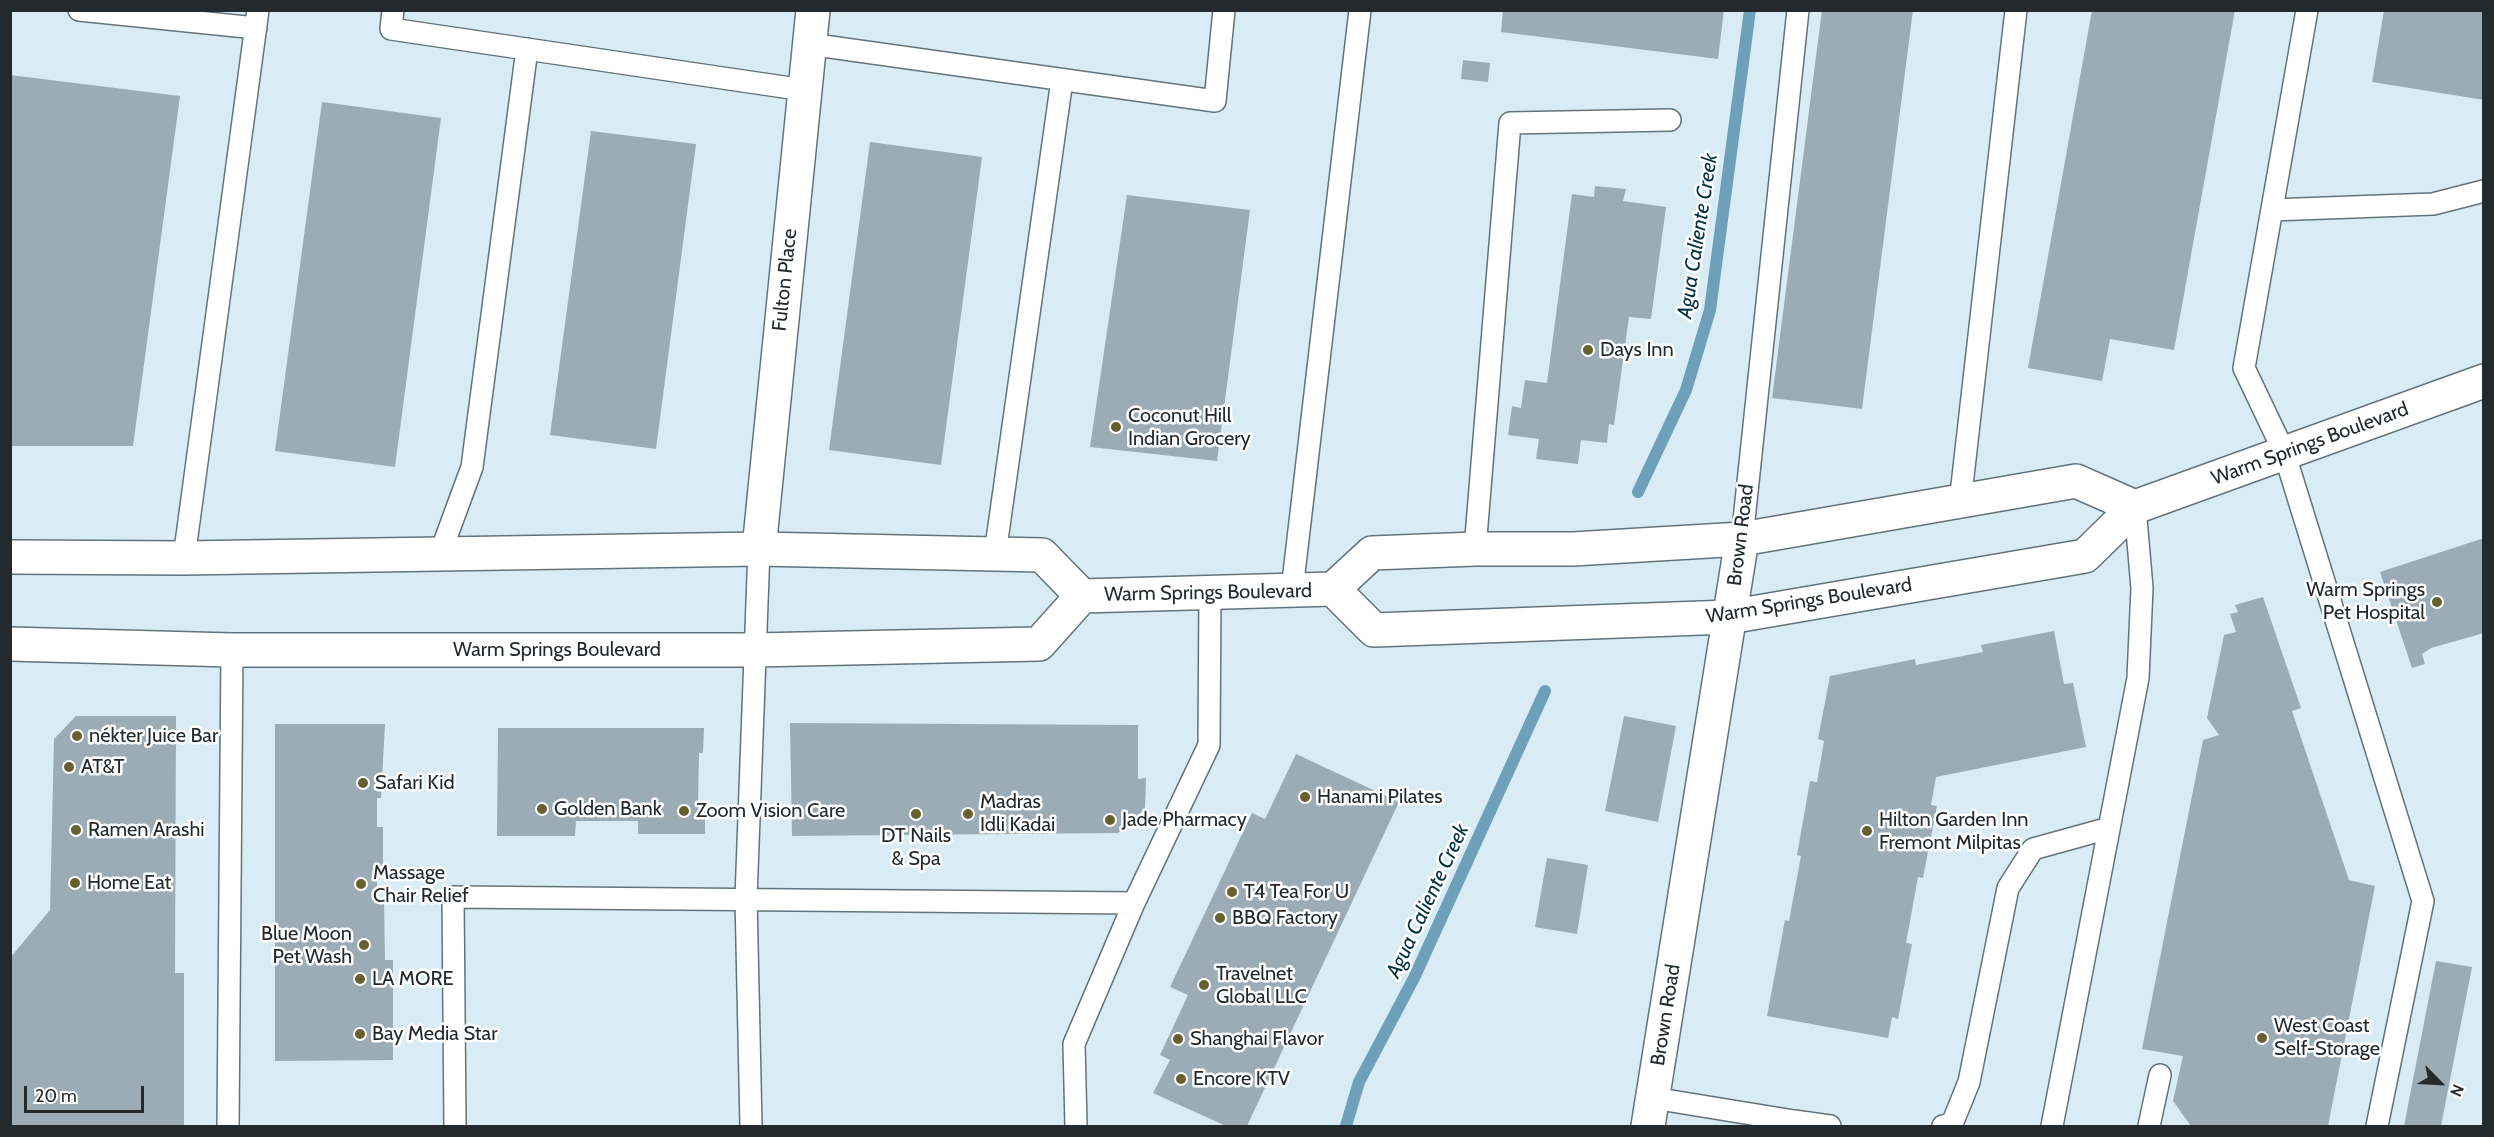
<!DOCTYPE html>
<html>
<head>
<meta charset="utf-8">
<style>
  body { margin:0 }
  #map { position:relative; width:2494px; height:1137px; overflow:hidden; background:#d9ecf5; font-family:Cabin,sans-serif }
  canvas { display:block }
  .frame { position:absolute; inset:0; border:12px solid #232a2e; pointer-events:none }
  .north { position:absolute; left:2410px; top:1053px; width:60px; height:60px; -webkit-text-stroke:4px #fff; paint-order:stroke; rotate:114deg; font-size:16px; font-weight:700; line-height:24px; text-align:center; color:#232a2e }
  .north::after { content:''; display:block; margin:auto; width:21px; height:27px; background:#232a2e; clip-path:polygon(50% 0,100% 100%,50% 72%,0 100%) }
  .scale { position:absolute; left:24px; top:1086px; width:120px; height:27px; box-sizing:border-box; border:3px solid #232a2e; border-top:0; padding-left:8px; font-size:18px; line-height:21px; white-space:nowrap; color:#232a2e; -webkit-text-stroke:4px #fff; paint-order:stroke }
</style>
</head>
<body>
<div id="map">
<canvas width="2494" height="1137"></canvas>
<div class="frame"></div>
<div class="north">N</div>
<div class="scale">20 m</div>
</div>
<script>
const g = document.querySelector('canvas').getContext('2d');
g.lineJoin = 'round';
const shape = rows => new Path2D(rows.map(r => 'M' + r).join(''));
function trace(path, color, width, dash) { g.strokeStyle = color; g.lineWidth = width; g.lineCap = dash ? 'butt' : 'round'; g.setLineDash(dash || []); g.stroke(path); }
function fill(path, color) { g.fillStyle = color; g.fill(path, 'evenodd'); }
function label(font, color, halo, rows, align = 'center') {
  g.font = font + ' Cabin,sans-serif'; g.lineWidth = 5; g.setLineDash([]); g.textBaseline = 'middle'; g.strokeStyle = halo; g.fillStyle = color; for (const [text, x, y, turn = 0] of rows) {
    g.save(); g.translate(x, y); g.rotate((+turn || 0) * Math.PI / 180); g.textAlign = isNaN(turn) ? turn : align; if (halo) g.strokeText(text, 0, 0); g.fillText(text, 0, 0); g.restore();
  }
}
const stream = shape([
  [1638,492,1686,390,1710,310,1750,10],
  [1346,1126,1359,1082,1414,978,1545,691]
]);
const building = shape([
  [1503,10,1724,10,1718,59,1501,32],
  [1822,10,1913,10,1862,409,1772,398],
  [2092,10,2235,10,2174,350,2110,339,2102,381,2028,368],
  [2384,10,2484,10,2484,100,2372,82],
  [1463,60,1490,63,1488,82,1461,79],
  [10,75,180,96,133,446,10,446],
  [322,102,441,118,395,467,275,451],
  [591,131,696,144,656,449,550,435],
  [870,142,982,157,941,465,829,450],
  [1595,186,1626,189,1623,201,1666,207,1651,319,1629,317,1614,425,1609,424,1607,443,1581,440,1578,464,1536,459,1539,439,1508,435,1512,406,1521,408,1525,380,1547,383,1572,194,1594,197],
  [1127,195,1250,210,1217,461,1090,447],
  [2484,538,2484,633,2431,648,2422,654,2425,664,2412,668,2380,572],
  [2263,597,2301,708,2292,711,2349,880,2375,886,2328,1126,2191,1126,2173,1101,2183,1056,2142,1049,2203,740,2219,735,2207,718,2224,635,2236,632,2230,614,2238,612,2235,605],
  [2054,631,2064,684,2073,683,2086,747,1936,777,1931,805,1937,806,1923,878,1918,877,1906,943,1912,944,1898,1019,1892,1017,1888,1038,1767,1016,1785,920,1789,921,1801,856,1797,855,1810,781,1817,782,1824,741,1818,739,1830,676,1915,659,1916,665,1983,652,1981,645],
  [76,716,176,716,175,973,184,973,184,1126,10,1126,10,958,50,910,54,739],
  [1624,716,1676,726,1658,822,1605,811],
  [790,723,1138,725,1138,779,1146,778,1145,809,1118,833,792,836],
  [275,724,385,724,381,798,377,798,377,827,383,827,383,871,377,870,377,899,384,899,385,960,393,960,393,1060,275,1061],
  [498,728,704,728,703,753,699,753,698,805,705,805,705,834,638,834,638,821,576,821,575,836,497,836],
  [1296,754,1399,802,1247,1126,1226,1126,1153,1093,1170,1060,1160,1055,1188,995,1170,987,1252,813,1265,819],
  [1547,858,1588,865,1577,934,1535,927],
  [2436,961,2472,967,2441,1126,2404,1126]
]);
const service = shape([
  [79,10,256,28],
  [393,10,391,29,804,90],
  [2307,10,2244,368,2284,452,2423,901,2377,1126],
  [809,44,1215,101,1224,10],
  [2272,210,2433,204,2484,191],
  [1960,503,2016,10],
  [1742,539,1798,10],
  [1475,549,1510,123,1670,120],
  [440,554,472,467,527,49],
  [995,554,1062,80],
  [184,558,258,10],
  [1292,590,1360,10],
  [1653,1098,1794,1121,1793,1126],
  [1794,1121,1830,1126],
  [228,1126,232,650],
  [455,1126,453,897,1134,903],
  [751,1126,746,898,759,549],
  [1076,1126,1074,1044,1134,903,1209,745,1210,592],
  [1943,1126,1952,1124,1969,1082,2008,888,2033,849,2109,828],
  [2052,1126,2138,678,2142,588,2135,507],
  [2149,1126,2160,1075]
]);
const minor = shape([
  [759,549,813,10],
  [1648,1126,1742,539]
]);
const primary = shape([
  [10,557,184,558,759,549,1042,555,1082,596],
  [1333,589,1374,630,1729,617,2085,556,2135,507,2484,381],
  [10,644,232,650,754,650,1039,644,1082,596,1333,589,1372,553,1475,549,1573,549,1742,539,2076,481,2135,507]
]);
const markers = [
  [1588,350,6,"#65602d"],
  [1116,427,6,"#65602d"],
  [2437,602,6,"#65602d"],
  [77,736,6,"#65602d"],
  [69,767,6,"#65602d"],
  [363,783,6,"#65602d"],
  [1305,797,6,"#65602d"],
  [542,809,6,"#65602d"],
  [684,811,6,"#65602d"],
  [916,814,6,"#65602d"],
  [968,814,6,"#65602d"],
  [1110,820,6,"#65602d"],
  [76,830,6,"#65602d"],
  [1867,831,6,"#65602d"],
  [75,883,6,"#65602d"],
  [361,884,6,"#65602d"],
  [1232,892,6,"#65602d"],
  [1220,918,6,"#65602d"],
  [364,945,6,"#65602d"],
  [360,979,6,"#65602d"],
  [1204,985,6,"#65602d"],
  [360,1034,6,"#65602d"],
  [2262,1038,6,"#65602d"],
  [1178,1039,6,"#65602d"],
  [1181,1079,6,"#65602d"]
];
const streetNames = [
  ["Fulton Place",785,280,-84],
  ["Warm Springs Boulevard",2310,444,-20],
  ["Brown Road",1741,535,-83],
  ["Warm Springs Boulevard",1208,593,-1],
  ["Warm Springs Boulevard",1809,601,-9],
  ["Warm Springs Boulevard",557,650],
  ["Brown Road",1666,1015,-81]
];
const poiNames = [
  ["Days Inn",1600,350],
  ["Coconut Hill",1128,416],
  ["Indian Grocery",1128,439],
  ["Warm Springs",2425,590,"right"],
  ["Pet Hospital",2425,613,"right"],
  ["nékter Juice Bar",89,736],
  ["AT&T",81,767],
  ["Safari Kid",375,783],
  ["Hanami Pilates",1317,797],
  ["Madras",980,802],
  ["Idli Kadai",980,825],
  ["Golden Bank",554,809],
  ["Zoom Vision Care",696,811],
  ["Jade Pharmacy",1122,820],
  ["Hilton Garden Inn",1879,820],
  ["Fremont Milpitas",1879,843],
  ["Ramen Arashi",88,830],
  ["DT Nails",916,836,"center"],
  ["& Spa",916,859,"center"],
  ["Massage",373,873],
  ["Chair Relief",373,896],
  ["Home Eat",87,883],
  ["T4 Tea For U",1244,892],
  ["BBQ Factory",1232,918],
  ["Blue Moon",352,934,"right"],
  ["Pet Wash",352,957,"right"],
  ["Travelnet",1216,974],
  ["Global LLC",1216,997],
  ["LA MORE",372,979],
  ["West Coast",2274,1026],
  ["Self-Storage",2274,1049],
  ["Bay Media Star",372,1034],
  ["Shanghai Flavor",1190,1039],
  ["Encore KTV",1193,1079]
];
const waterNames = [
  ["Agua Caliente Creek",1698,236,-81],
  ["Agua Caliente Creek",1428,901,-65]
];
trace(stream, '#6ea0b9', 12);
fill(building, '#9bacb6');
trace(service, '#63737c', 24);
trace(minor, '#63737c', 36);
trace(primary, '#63737c', 36);
trace(service, '#fff', 21);
trace(minor, '#fff', 33);
trace(primary, '#fff', 33);
for (const [x, y, r, color] of markers) { const dot = new Path2D(); dot.arc(x, y, r, 0, 2 * Math.PI); g.fillStyle = color; g.fill(dot); trace(dot, '#fff', 2); }
label('20px', '#232a2e', '#fff', streetNames);
label('20px', '#232a2e', '#fff', poiNames, 'left');
label('italic 21px', '#023143', '#fff', waterNames);
</script>
</body>
</html>
